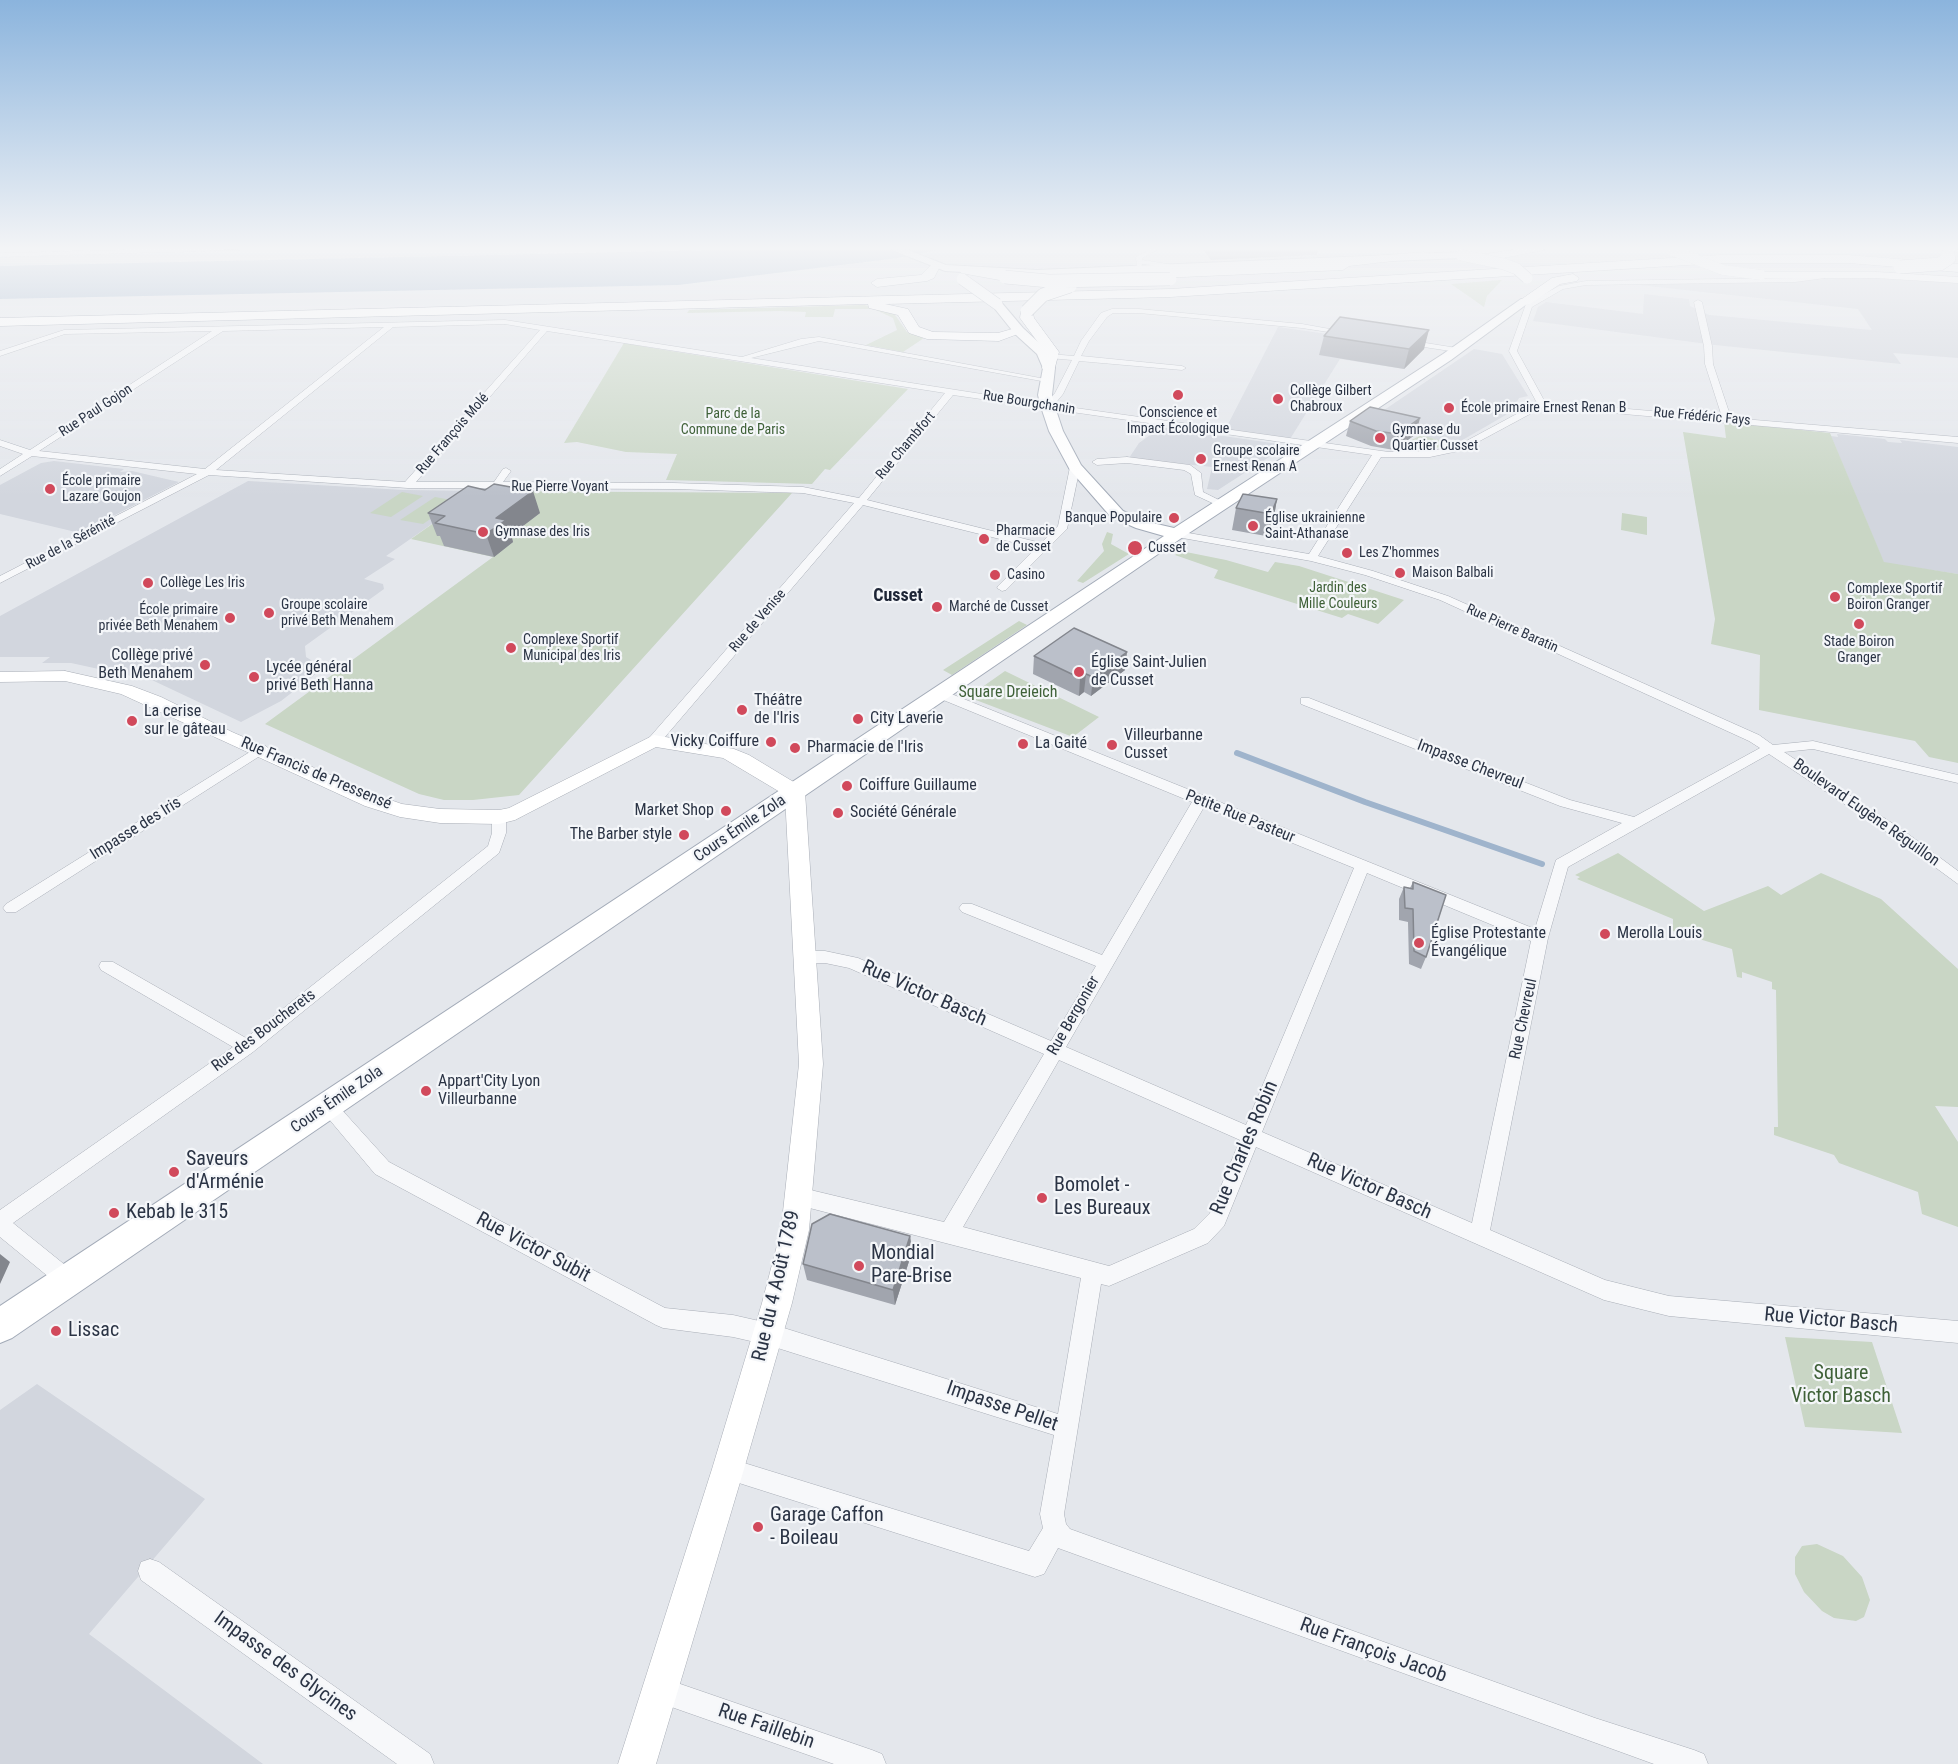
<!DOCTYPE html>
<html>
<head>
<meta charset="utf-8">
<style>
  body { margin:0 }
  canvas { display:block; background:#e4e7ec }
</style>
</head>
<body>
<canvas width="1958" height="1764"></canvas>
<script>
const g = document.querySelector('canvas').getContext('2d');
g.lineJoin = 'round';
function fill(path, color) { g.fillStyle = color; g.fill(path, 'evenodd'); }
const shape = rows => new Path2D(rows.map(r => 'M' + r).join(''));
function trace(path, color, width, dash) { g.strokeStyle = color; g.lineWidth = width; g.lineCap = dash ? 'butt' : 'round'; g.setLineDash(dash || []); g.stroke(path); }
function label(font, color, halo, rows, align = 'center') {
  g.font = font + ' "Roboto Condensed",sans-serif'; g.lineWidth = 4.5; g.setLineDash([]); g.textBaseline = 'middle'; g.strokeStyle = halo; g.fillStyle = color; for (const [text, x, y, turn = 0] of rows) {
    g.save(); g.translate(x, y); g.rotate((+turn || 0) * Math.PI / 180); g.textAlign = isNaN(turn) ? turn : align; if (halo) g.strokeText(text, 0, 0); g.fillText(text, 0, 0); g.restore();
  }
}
const built = shape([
  [1868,278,1958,283,1958,358,1893,353,1901,364,1715,345,1533,321,1538,307,1546,302,1643,314,1644,294,1689,299,1690,306,1709,315,1872,330,1858,309,1639,285],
  [1278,327,1425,348,1404,369,1340,359,1290,439,1225,430],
  [1474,349,1502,354,1528,396,1519,398,1511,412,1459,442,1449,439,1446,442,1368,421],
  [1161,427,1279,444,1283,448,1218,490,1207,489,1212,467,1129,458,1139,443],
  [1837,434,1885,439,1888,442,1902,443,1900,440,1958,447,1958,574,1884,563,1831,436,1838,437],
  [54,461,124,469,120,472,132,471,179,482,80,533,0,514,0,485,41,463],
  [248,481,404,490,479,491,386,556,395,559,364,579,383,584,384,589,305,646,306,657,319,665,317,673,281,701,241,722,154,681,71,663,42,663,50,657,0,657,0,616],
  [37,1384,205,1499,89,1634,263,1764,0,1764,0,1410]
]);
const green = shape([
  [1502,280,1487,296,1484,307,1451,284],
  [864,305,893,312,907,332,924,338,903,352,866,345,897,330,893,318,874,309,835,309,833,317,805,317,806,312,780,311,687,313,689,310],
  [624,343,652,348,908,389,830,470,825,469,812,484,666,480,677,454,626,452,577,442,564,443],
  [1724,422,1830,433,1884,562,1958,574,1958,763,1929,757,1915,741,1759,710,1760,655,1711,644,1715,619,1683,432,1726,438],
  [1421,435,1446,442,1440,447,1417,451,1412,447,1415,444,1408,442],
  [479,491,792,493,519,795,473,800,444,800,419,794,265,724,493,557,411,539],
  [402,492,423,496,391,517,370,513],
  [435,497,457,501,423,524,400,520],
  [1622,513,1647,517,1647,535,1621,530],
  [1107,532,1113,534,1111,544,1129,554,1083,583,1077,581,1104,551,1102,544],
  [1181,551,1226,560,1268,572,1275,562,1299,566,1404,600,1378,624,1348,614,1342,618,1214,578,1218,570,1175,555],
  [1019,621,1027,625,952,675,943,670],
  [1005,671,1099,717,1073,737,968,697],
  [1618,853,1704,911,1768,886,1781,895,1821,873,1881,899,1958,969,1958,1107,1935,1106,1958,1142,1958,1227,1922,1214,1918,1192,1839,1163,1834,1155,1774,1135,1774,1127,1778,1127,1776,990,1772,989,1772,982,1742,972,1742,978,1737,977,1732,949,1673,931,1673,919,1577,879,1580,877,1575,875],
  [1785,1337,1872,1342,1902,1433,1805,1427],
  [1817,1544,1843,1556,1862,1577,1870,1600,1864,1617,1856,1621,1834,1618,1822,1611,1804,1592,1795,1574,1795,1557,1802,1546]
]);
const water = shape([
  [712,250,937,250,898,258,678,285,0,299,0,266]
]);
const stream = shape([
  [1237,753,1365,802,1542,864]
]);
const street = shape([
  [123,250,240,250,0,257,0,253,123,250],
  [1148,250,1157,250,1142,258,1142,260,1180,266,1177,268,1142,264,1141,268,1137,268,1136,257,1148,250],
  [1827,275,1825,278,1795,282,1586,285,1563,289,1532,307,1517,351,1545,402,1722,417,1705,364,1704,346,1694,302,1698,300,1702,302,1712,346,1713,364,1731,418,1958,437,1958,443,1543,407,1463,450,1430,457,1381,457,1318,556,1373,571,1448,596,1759,735,1773,745,1813,741,1958,775,1958,783,1813,749,1784,752,1904,831,1958,871,1958,884,1894,837,1769,754,1568,867,1548,938,1490,1230,1605,1280,1669,1296,1958,1321,1958,1343,1669,1316,1604,1300,1256,1147,1224,1226,1208,1243,1109,1286,1101,1284,1064,1514,1066,1524,1070,1529,1595,1718,1694,1750,1704,1754,1708,1764,1654,1764,1058,1548,1044,1574,1035,1577,720,1477,717,1469,720,1461,728,1458,1029,1551,1043,1528,1040,1514,1054,1435,768,1345,733,1337,663,1328,656,1325,375,1174,318,1106,321,1100,327,1098,333,1100,389,1162,665,1308,733,1315,768,1323,1058,1414,1081,1278,798,1205,791,1202,788,1196,791,1190,798,1187,944,1222,1044,1054,849,968,825,963,804,963,798,961,796,957,798,953,804,951,825,951,858,958,1051,1041,1096,966,962,912,959,908,962,904,972,904,1102,955,1192,802,936,697,936,691,944,691,1535,929,1556,860,1622,823,1560,806,1301,704,1301,698,1309,698,1570,800,1634,817,1760,748,1749,741,1440,600,1365,575,1311,561,1177,537,1172,534,1177,531,1309,554,1372,455,953,395,867,500,1041,543,1058,526,1070,467,1075,464,1080,467,1067,529,1006,590,1002,591,997,588,998,586,1036,548,863,505,659,744,654,745,649,744,647,741,649,738,854,503,803,493,673,489,408,488,209,475,0,583,0,576,197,474,32,456,0,476,0,469,23,454,0,446,0,440,30,450,212,331,65,334,0,356,0,351,64,330,505,320,742,357,801,339,819,337,1051,380,1047,382,819,341,751,358,1046,404,1055,393,1072,360,1049,358,1049,354,1074,356,1081,341,1101,313,1112,309,1139,309,1302,324,1352,333,1348,335,1302,328,1139,313,1113,313,1107,317,1089,341,1081,356,1182,366,1186,368,1182,370,1079,361,1063,394,1054,405,1389,452,1430,451,1457,446,1537,403,1509,351,1526,304,1559,286,1586,281,1795,278,1827,275],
  [505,324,540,330,405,482,216,470,393,327,505,324],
  [384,327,205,469,39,451,223,331,384,327],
  [547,331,945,393,859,498,803,487,673,483,503,482,511,471,506,468,503,469,494,482,416,482,547,331],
  [1204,807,1354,868,1246,1125,1066,1047,1204,807],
  [1367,873,1531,941,1472,1223,1262,1132,1367,873],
  [1059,1060,1240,1140,1210,1213,1194,1229,1109,1266,963,1227,1059,1060],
  [1407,340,1457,348,1461,350,1457,352,1404,344,1407,340],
  [1127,457,1190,465,1201,473,1203,492,1229,505,1221,507,1195,495,1191,474,1184,470,1127,463,1097,465,1092,462,1097,459,1127,457],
  [261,745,266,746,268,749,266,752,16,912,6,912,3,908,6,904,261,745],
  [499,812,506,817,506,833,499,853,253,1052,13,1223,75,1273,78,1280,75,1287,68,1290,61,1287,0,1237,0,1210,233,1047,101,970,99,966,101,962,113,962,246,1038,488,846,492,833,492,817,499,812],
  [150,1559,159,1562,430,1754,434,1764,397,1764,141,1580,138,1571,141,1562,150,1559],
  [660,1677,872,1750,882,1754,886,1764,834,1764,660,1703,651,1699,647,1690,651,1681,660,1677]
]);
const secondary = shape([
  [1958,250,1958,254,1954,251,1954,250,1958,250],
  [1876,272,1958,277,1958,283,1876,278,1761,278,1756,275,1761,272,1876,272],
  [65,671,132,686,161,697,232,732,379,796,402,804,440,809,499,810,509,808,654,735,734,749,749,755,802,787,805,792,823,1064,809,1230,792,1303,744,1469,656,1764,618,1764,712,1469,762,1303,781,1230,799,1064,785,795,723,758,656,747,515,820,499,824,440,823,400,817,365,806,121,694,65,681,0,682,0,672,65,671]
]);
const primary = shape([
  [892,250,908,250,946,265,1037,270,1461,252,1466,255,1461,258,1037,276,945,271,892,250],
  [1521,299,1531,301,1451,360,1183,537,12,1338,0,1343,0,1306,1164,536,1136,528,1111,517,1070,470,1049,431,1041,407,1038,395,1043,368,1037,354,1015,334,991,304,993,302,1001,302,1023,328,1049,352,1055,368,1052,395,1055,407,1063,431,1081,465,1123,511,1148,522,1174,528,1443,354,1521,299]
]);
const highway = shape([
  [1512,250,1545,250,1477,263,1471,259,1477,255,1512,250],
  [1424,252,1428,253,1428,257,1349,266,1343,270,1136,279,1131,276,1063,280,1057,276,1063,272,1154,267,1160,270,1322,263,1327,260,1424,252],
  [1720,255,1849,255,1958,264,1958,272,1849,263,1720,263,1170,297,885,304,908,309,919,327,933,332,998,333,1019,327,1026,331,999,341,927,339,909,333,898,315,869,308,868,304,0,326,0,318,1170,289,1720,255],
  [934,262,940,266,934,278,927,281,877,287,871,283,877,279,921,275,934,262],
  [965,266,1005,273,1011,277,1005,281,961,273,959,270,965,266],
  [1573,274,1579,278,1577,281,1560,284,1530,304,1520,304,1519,301,1552,278,1573,274],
  [1027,307,1032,308,1034,318,1059,352,1054,371,1044,371,1042,368,1045,352,1020,318,1021,311,1027,307]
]);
const secondaryBridge = shape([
  [1671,250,1723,270,1761,275]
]);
const primaryBridge = shape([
  [1461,255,1504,264,1517,269,1527,278],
  [962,279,997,304]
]);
const highwayBridge = shape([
  [1900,267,1940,264,1949,258,1948,254],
  [1005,277,1049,281,1170,279],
  [1027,311,1043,295,1070,286]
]);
const wall = shape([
  [1203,250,1318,250,1317,255,1211,260],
  [1324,336,1424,349,1404,369,1319,355],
  [1350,421,1416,434,1394,450,1371,446,1346,436],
  [1277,499,1273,522,1266,536,1232,530,1236,508],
  [428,513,540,513,511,535,513,542,494,557,444,546,440,536,437,536],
  [1034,656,1125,670,1091,696,1084,692,1079,696,1033,674],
  [1413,882,1426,957,1421,969,1409,964,1408,922,1399,920,1399,899,1404,887,1410,888],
  [910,1236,912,1252,895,1305,807,1280,803,1264]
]);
const shadedWall = shape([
  [1429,330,1424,349,1404,369,1409,349],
  [1420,418,1416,434,1394,450,1398,434],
  [533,491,540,513,511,535,513,542,494,557,486,534,496,518],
  [1277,499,1273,522,1266,536,1271,514],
  [1127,652,1125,670,1091,696,1093,677],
  [1086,674,1084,692,1079,696,1080,678],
  [910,1236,912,1252,895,1305,893,1290],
  [0,1254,10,1262,0,1284]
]);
const building = shape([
  [1340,317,1429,330,1409,349,1324,336,1340,317],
  [1370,407,1420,418,1398,434,1376,431,1350,421,1370,407],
  [494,484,533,491,496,518,506,520,486,534,435,523,445,516,428,513,468,486,485,490,494,484],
  [1243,494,1277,499,1271,514,1236,508,1243,494],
  [1074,628,1127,652,1093,677,1086,674,1080,678,1034,656,1074,628],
  [1413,882,1446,895,1426,957,1414,951,1413,909,1405,908,1404,887,1413,889,1413,882],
  [830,1214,910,1236,893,1290,803,1264,812,1224,830,1214]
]);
const markers = [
  [1178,395,6,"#d1495b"],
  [1278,399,6,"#d1495b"],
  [1449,408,6,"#d1495b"],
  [1380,438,6,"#d1495b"],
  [1201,459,6,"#d1495b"],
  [50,489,6,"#d1495b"],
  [1174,518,6,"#d1495b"],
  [1253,526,6,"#d1495b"],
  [483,532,6,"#d1495b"],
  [984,539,6,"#d1495b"],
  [1135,548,8,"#d1495b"],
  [1347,553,6,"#d1495b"],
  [1400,573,6,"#d1495b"],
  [995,575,6,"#d1495b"],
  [148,583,6,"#d1495b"],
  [1835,597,6,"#d1495b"],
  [937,607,6,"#d1495b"],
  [269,613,6,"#d1495b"],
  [230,618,6,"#d1495b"],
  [1859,624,6,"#d1495b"],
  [511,648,6,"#d1495b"],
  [205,665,6,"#d1495b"],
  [1079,672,6,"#d1495b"],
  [254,677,6,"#d1495b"],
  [742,710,6,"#d1495b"],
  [858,719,6,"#d1495b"],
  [132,721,6,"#d1495b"],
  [771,742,6,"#d1495b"],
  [1023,744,6,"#d1495b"],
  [1112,745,6,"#d1495b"],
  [795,748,6,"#d1495b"],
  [847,786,6,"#d1495b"],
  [726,811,6,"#d1495b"],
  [838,813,6,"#d1495b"],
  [684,835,6,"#d1495b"],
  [1605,934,6,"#d1495b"],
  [1419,943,6,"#d1495b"],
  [426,1091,6,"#d1495b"],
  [174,1172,6,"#d1495b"],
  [1042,1198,6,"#d1495b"],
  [114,1213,6,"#d1495b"],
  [859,1266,6,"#d1495b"],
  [56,1331,6,"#d1495b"],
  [758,1527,6,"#d1495b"]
];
const farPoinames = [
  ["Collège Gilbert",1290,391],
  ["Chabroux",1290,407],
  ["École primaire Ernest Renan B",1461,408],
  ["Conscience et",1178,413,"center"],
  ["Impact Écologique",1178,429,"center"],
  ["Gymnase du",1392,430],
  ["Quartier Cusset",1392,446],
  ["Groupe scolaire",1213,451],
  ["Ernest Renan A",1213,467],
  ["École primaire",62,481],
  ["Lazare Goujon",62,497],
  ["Banque Populaire",1162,518,"right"],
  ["Église ukrainienne",1265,518],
  ["Saint-Athanase",1265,534],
  ["Pharmacie",996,531],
  ["de Cusset",996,547],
  ["Gymnase des Iris",495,532],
  ["Cusset",1148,548],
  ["Les Z'hommes",1359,553],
  ["Maison Balbali",1412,573],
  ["Casino",1007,575],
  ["Collège Les Iris",160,583],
  ["Complexe Sportif",1847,589],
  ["Boiron Granger",1847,605],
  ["Groupe scolaire",281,605],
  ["privé Beth Menahem",281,621],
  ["Marché de Cusset",949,607],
  ["École primaire",218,610,"right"],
  ["privée Beth Menahem",218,626,"right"],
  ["Complexe Sportif",523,640],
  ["Municipal des Iris",523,656],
  ["Stade Boiron",1859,642,"center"],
  ["Granger",1859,658,"center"]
];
const farStreetnames = [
  ["Rue Bourgchanin",1029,403,9],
  ["Rue Paul Gojon",96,411,-33],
  ["Rue Frédéric Fays",1702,417,5],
  ["Rue François Molé",453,434,-49],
  ["Rue Chambfort",906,446,-50],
  ["Rue Pierre Voyant",560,487],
  ["Rue de la Sérénité",71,543,-28],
  ["Rue de Venise",758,621,-49],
  ["Rue Pierre Baratin",1512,629,24]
];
const farParknames = [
  ["Parc de la",733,414],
  ["Commune de Paris",733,430],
  ["Jardin des",1338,588],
  ["Mille Couleurs",1338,604]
];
const poiNames = [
  ["Collège privé",193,656,"right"],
  ["Beth Menahem",193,674,"right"],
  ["Église Saint-Julien",1091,663],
  ["de Cusset",1091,681],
  ["Lycée général",266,668],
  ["privé Beth Hanna",266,686],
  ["Théâtre",754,701],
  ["de l'Iris",754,719],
  ["La cerise",144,712],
  ["sur le gâteau",144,730],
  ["City Laverie",870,719],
  ["Villeurbanne",1124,736],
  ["Cusset",1124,754],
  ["Vicky Coiffure",759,742,"right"],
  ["La Gaité",1035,744],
  ["Pharmacie de l'Iris",807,748],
  ["Coiffure Guillaume",859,786],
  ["Market Shop",714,811,"right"],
  ["Société Générale",850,813],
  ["The Barber style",672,835,"right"],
  ["Église Protestante",1431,934],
  ["Évangélique",1431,952],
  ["Merolla Louis",1617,934],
  ["Appart'City Lyon",438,1082],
  ["Villeurbanne",438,1100]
];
const parkNames = [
  ["Square Dreieich",1008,693]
];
const streetNames = [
  ["Impasse Chevreul",1470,765,21],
  ["Rue Francis de Pressensé",316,774,23],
  ["Boulevard Eugène Réguillon",1866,813,35],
  ["Petite Rue Pasteur",1240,817,22],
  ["Impasse des Iris",136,829,-32],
  ["Cours Émile Zola",740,829,-34],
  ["Rue Bergonier",1074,1016,-60],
  ["Rue Chevreul",1524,1019,-78],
  ["Rue des Boucherets",264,1031,-37],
  ["Cours Émile Zola",337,1100,-34]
];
const farDistrictnames = [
  ["Cusset",898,596]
];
const nearStreetnames = [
  ["Rue Victor Basch",924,994,24],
  ["Rue Charles Robin",1245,1148,-67],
  ["Rue Victor Basch",1369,1187,24],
  ["Rue Victor Subit",533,1248,28],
  ["Rue du 4 Août 1789",777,1286,-77],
  ["Rue Victor Basch",1831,1321,5],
  ["Impasse Pellet",1002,1407,19],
  ["Rue François Jacob",1373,1651,20],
  ["Impasse des Glycines",285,1667,36],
  ["Rue Faillebin",766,1727,19]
];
const nearPoinames = [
  ["Saveurs",186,1160],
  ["d'Arménie",186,1183],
  ["Bomolet -",1054,1186],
  ["Les Bureaux",1054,1209],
  ["Kebab le 315",126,1213],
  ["Mondial",871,1254],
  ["Pare-Brise",871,1277],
  ["Lissac",68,1331],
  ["Garage Caffon",770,1516],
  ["- Boileau",770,1539]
];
const nearParknames = [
  ["Square",1841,1374],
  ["Victor Basch",1841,1397]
];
fill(built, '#d2d6de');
fill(green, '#c9d6c5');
fill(water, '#9fb4cc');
trace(stream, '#9fb4cc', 6);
trace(street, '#a9aeb7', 1);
trace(secondary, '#a9aeb7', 1);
trace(primary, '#a3abb8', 2);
trace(highway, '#8b94a3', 1);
fill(street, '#f7f8fa');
fill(secondary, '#fff');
fill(primary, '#fff');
fill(highway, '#fff');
trace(secondaryBridge, '#a9aeb7', 10, []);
trace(primaryBridge, '#a3abb8', 12, []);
trace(highwayBridge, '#8b94a3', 14, []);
trace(secondaryBridge, '#fff', 10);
trace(primaryBridge, '#fff', 11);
trace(highwayBridge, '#fff', 13);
fill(wall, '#a1a5ae');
fill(shadedWall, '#83868d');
fill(building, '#bbc0ca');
trace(building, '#83868d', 1.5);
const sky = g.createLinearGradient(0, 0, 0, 497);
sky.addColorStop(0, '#8bb4dd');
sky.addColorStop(0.5, '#f3f4f6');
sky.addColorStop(1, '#f3f4f600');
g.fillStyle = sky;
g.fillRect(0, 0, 1958, 497);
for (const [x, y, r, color] of markers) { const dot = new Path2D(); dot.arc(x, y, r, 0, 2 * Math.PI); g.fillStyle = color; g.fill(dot); trace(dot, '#f4f6f9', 2); }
label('14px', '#2b3445', '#f4f6f9', farPoinames, 'left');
label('14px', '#2b3445', '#f4f6f9', farStreetnames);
label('14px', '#3f6138', '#f4f6f9', farParknames);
label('16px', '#2b3445', '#f4f6f9', poiNames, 'left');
label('16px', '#3f6138', '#f4f6f9', parkNames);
label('16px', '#2b3445', '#f4f6f9', streetNames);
label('bold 18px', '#1d2536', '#f4f6f9', farDistrictnames);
label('20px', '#2b3445', '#f4f6f9', nearStreetnames);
label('20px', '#2b3445', '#f4f6f9', nearPoinames, 'left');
label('20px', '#3f6138', '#f4f6f9', nearParknames);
</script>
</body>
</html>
